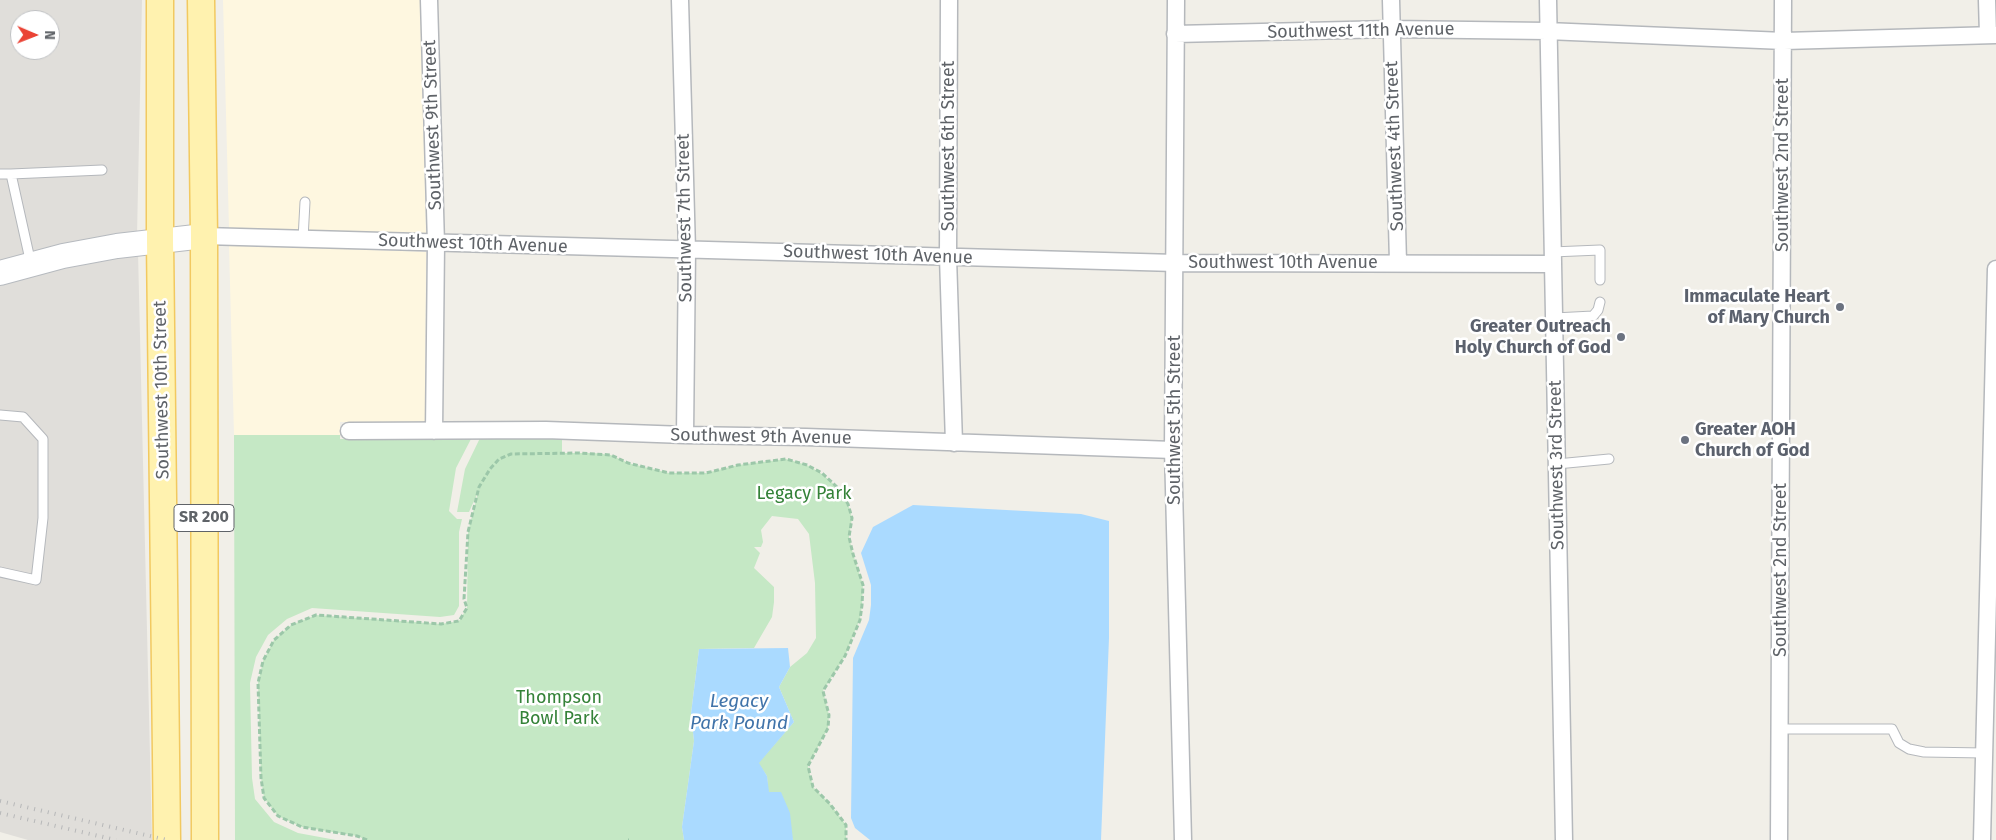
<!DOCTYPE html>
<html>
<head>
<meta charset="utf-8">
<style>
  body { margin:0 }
  #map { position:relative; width:1996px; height:840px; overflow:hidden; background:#f1efe8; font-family:"Fira Sans",sans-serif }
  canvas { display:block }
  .north { position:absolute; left:10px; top:10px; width:50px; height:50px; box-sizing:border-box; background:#fff; border:1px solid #bfc1c3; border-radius:50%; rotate:91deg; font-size:14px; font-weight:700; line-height:20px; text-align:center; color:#5f6368 }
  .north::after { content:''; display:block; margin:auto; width:18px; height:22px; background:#ea4335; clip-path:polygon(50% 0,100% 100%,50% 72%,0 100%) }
</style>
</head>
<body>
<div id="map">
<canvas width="1996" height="840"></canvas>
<div class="north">N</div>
</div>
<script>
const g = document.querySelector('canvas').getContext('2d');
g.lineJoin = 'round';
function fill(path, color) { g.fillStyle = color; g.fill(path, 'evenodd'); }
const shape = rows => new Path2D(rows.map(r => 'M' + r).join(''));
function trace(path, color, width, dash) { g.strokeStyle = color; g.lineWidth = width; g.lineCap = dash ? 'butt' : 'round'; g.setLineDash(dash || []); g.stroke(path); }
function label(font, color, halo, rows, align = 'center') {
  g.font = font + ' "Fira Sans",sans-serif'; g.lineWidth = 5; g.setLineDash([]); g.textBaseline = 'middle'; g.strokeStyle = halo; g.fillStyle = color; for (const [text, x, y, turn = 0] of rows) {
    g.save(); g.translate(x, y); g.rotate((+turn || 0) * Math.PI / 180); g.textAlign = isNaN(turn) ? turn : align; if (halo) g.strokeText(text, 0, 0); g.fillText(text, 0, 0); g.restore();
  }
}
const commercial = shape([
  [223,0,420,0,426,235,229,228],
  [229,245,426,252,425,422,340,422,340,435,234,435]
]);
const industrial = shape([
  [0,0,142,0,137,235,0,264],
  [20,20,50,20,50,50,20,50],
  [138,252,152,840,28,840,0,832,0,281]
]);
const green = shape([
  [234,435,340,435,340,439,471,439,456,468,449,511,457,519,462,519,459,532,459,606,454,615,440,617,312,608,287,619,268,635,256,657,250,683,252,778,255,799,274,822,298,833,336,840,235,840],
  [562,437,562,453,594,453,611,455,628,463,669,473,706,473,738,465,786,459,807,465,822,474,837,487,848,504,852,518,849,537,853,554,863,585,862,605,860,619,845,656,823,691,829,715,828,728,808,766,813,787,830,804,846,825,846,840,793,840,768,792,767,776,758,763,794,722,779,687,790,667,807,653,816,638,815,583,809,534,798,519,772,516,761,530,763,542,761,547,754,547,760,553,754,568,774,587,774,602,772,617,754,648,699,649,691,714,694,741,682,827,684,840,367,840,357,836,302,827,278,816,264,798,261,778,258,683,263,661,274,640,291,625,316,615,441,624,459,621,467,608,468,532,478,492,469,512,457,512,465,469,480,438]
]);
const water = shape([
  [913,505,1081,514,1109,521,1109,638,1101,840,870,840,855,828,851,818,853,658,869,620,871,605,871,585,861,553,873,527],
  [788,648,790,667,779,687,794,722,759,763,767,776,769,792,781,792,790,813,793,840,684,840,682,827,694,741,691,714,699,649]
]);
const path = shape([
  [367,840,357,836,302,827,278,816,264,798,261,778,258,683,263,661,274,640,291,625,316,615,441,624,459,621,467,608,464,599,468,532,479,487,490,469,499,459,511,454,579,453,611,455,628,463,669,473,706,473,738,465,786,459,807,465,822,473,837,487,848,504,852,518,849,537,853,554,863,585,862,605,860,620,845,656,823,691,829,715,828,728,808,766,813,787,830,804,846,825,846,840],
  [628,840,629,840]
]);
const lane = shape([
  [0,174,11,174,31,264],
  [11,174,102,170],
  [303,239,305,202],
  [1552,252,1600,250,1600,280],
  [1554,318,1593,316,1598,310,1600,302],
  [0,415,23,417,43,439,43,518,36,580,0,572],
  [1557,464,1609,459],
  [1780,729,1892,729,1899,743,1909,749,1924,752,1984,753]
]);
const street = shape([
  [429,0,436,244,434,431],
  [680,0,687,250,685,435],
  [949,0,948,257,954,443],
  [1176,0,1173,450,1183,840],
  [1391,0,1398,262],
  [1548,0,1564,840],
  [1987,0,1988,35],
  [1175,34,1391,29,1547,31,1784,41,1996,35],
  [204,236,1176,263,1553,264],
  [349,431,546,430,685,435,806,437,1173,450],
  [1779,840,1783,0],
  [1982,840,1996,269]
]);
const secondary = shape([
  [0,273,63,256,117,246,204,236]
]);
const primary = shape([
  [160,0,160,241,167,840],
  [201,0,204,236,205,840]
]);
const rail = shape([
  [0,801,167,840],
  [0,813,116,840]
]);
const markers = [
  [1840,307,5,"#6b7280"],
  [1621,337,5,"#6b7280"],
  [1685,440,5,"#6b7280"]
];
const shields = [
  [204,518,60]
];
const shieldNames = [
  ["SR 200",204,518]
];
const streetNames = [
  ["Southwest 11th Avenue",1361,31,-1],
  ["Southwest 9th Street",433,125,-92],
  ["Southwest 6th Street",949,146,-90],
  ["Southwest 4th Street",1395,146,-92],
  ["Southwest 2nd Street",1783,165,-90],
  ["Southwest 7th Street",685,218,-91],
  ["Southwest 10th Avenue",473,244,2],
  ["Southwest 10th Avenue",878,255,2],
  ["Southwest 10th Avenue",1283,263],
  ["Southwest 10th Street",162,390,-91],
  ["Southwest 5th Street",1175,420,-90],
  ["Southwest 9th Avenue",761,437,1],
  ["Southwest 3rd Street",1557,465,-91],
  ["Southwest 2nd Street",1781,570,-90]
];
const worshipNames = [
  ["Immaculate Heart",1830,297],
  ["of Mary Church",1830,318],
  ["Greater Outreach",1611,327],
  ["Holy Church of God",1611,348],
  ["Greater AOH",1695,430,"left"],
  ["Church of God",1695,451,"left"]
];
const parkNames = [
  ["Legacy Park",804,494],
  ["Thompson",559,698],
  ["Bowl Park",559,719]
];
const waterNames = [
  ["Legacy",739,702],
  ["Park Pound",739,724]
];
fill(commercial, '#fef7e0');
fill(industrial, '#e0deda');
fill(green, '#c5e8c5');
fill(water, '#aadaff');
trace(lane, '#b5b8bc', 11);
trace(street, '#b5b8bc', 19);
trace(secondary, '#b6babf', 26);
trace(primary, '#f2c960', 29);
trace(path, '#9cc7a9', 3, [5, 2.5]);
trace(lane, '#fff', 9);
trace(street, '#fff', 16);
trace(secondary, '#fff', 24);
trace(primary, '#fff2af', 26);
trace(rail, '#b6b7b8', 4, [1, 6]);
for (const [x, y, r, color] of markers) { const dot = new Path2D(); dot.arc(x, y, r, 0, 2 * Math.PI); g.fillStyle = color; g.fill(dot); trace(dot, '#fff', 2); }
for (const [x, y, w] of shields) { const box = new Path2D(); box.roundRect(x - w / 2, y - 13.5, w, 27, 4); g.fillStyle = '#fff'; g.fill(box); trace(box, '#5f6368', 1); }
label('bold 16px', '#5f6368', null, shieldNames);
label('18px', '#5f6368', '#fff', streetNames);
label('bold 18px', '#5b616d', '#fff', worshipNames, 'right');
label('18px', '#348238', '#fff', parkNames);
label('italic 19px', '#4174aa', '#fff', waterNames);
</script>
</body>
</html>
